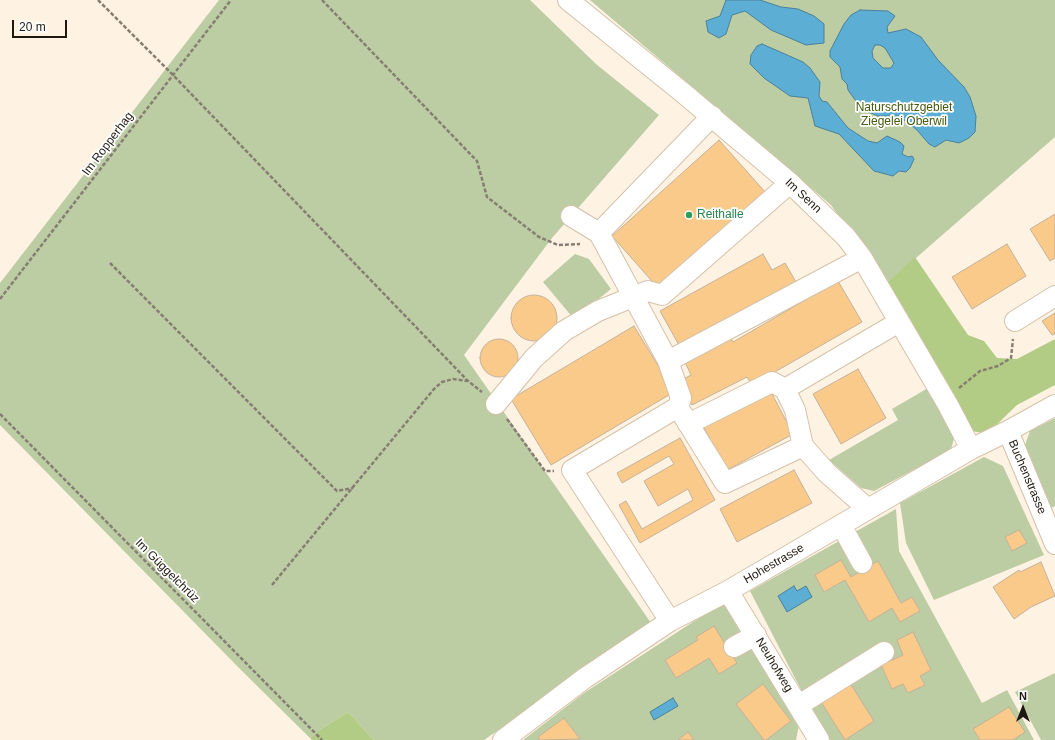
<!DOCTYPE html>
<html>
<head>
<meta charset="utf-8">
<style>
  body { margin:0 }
  #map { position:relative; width:1055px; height:740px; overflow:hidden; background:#fef2e3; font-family:Helvetica,sans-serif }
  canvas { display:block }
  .north { position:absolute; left:1003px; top:688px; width:40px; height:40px; -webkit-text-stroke:3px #fff; paint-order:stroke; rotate:0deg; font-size:11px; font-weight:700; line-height:16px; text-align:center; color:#1f1810 }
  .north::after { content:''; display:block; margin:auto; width:14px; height:18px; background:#1f1810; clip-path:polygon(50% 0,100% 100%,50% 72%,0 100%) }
  .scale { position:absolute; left:12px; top:20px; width:55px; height:18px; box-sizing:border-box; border:2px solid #1f1810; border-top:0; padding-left:5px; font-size:12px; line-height:14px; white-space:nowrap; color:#1f1810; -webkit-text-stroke:3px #fff; paint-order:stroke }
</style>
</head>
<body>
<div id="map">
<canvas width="1055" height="740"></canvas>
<div class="north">N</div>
<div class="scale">20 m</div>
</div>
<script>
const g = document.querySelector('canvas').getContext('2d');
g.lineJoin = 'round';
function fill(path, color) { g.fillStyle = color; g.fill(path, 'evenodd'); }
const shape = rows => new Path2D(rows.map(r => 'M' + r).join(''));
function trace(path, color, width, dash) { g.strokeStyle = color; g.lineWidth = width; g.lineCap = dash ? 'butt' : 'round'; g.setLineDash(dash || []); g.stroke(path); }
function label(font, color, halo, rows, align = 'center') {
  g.font = font + ' Helvetica,sans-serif'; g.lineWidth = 3.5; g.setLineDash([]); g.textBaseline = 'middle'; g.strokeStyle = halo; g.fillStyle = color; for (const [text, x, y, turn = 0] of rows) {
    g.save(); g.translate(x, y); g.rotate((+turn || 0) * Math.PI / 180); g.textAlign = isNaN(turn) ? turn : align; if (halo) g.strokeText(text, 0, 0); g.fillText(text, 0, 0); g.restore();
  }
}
const green = shape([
  [219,0,530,0,596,64,659,115,552,238,464,355,651,623,484,740,374,740,348,712,321,729,310,738,243,672,0,425,0,283],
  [590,0,1055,0,1055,137,886,284,831,205],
  [575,254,589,259,611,289,574,319,543,282],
  [928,388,956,430,951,450,874,491,861,488,829,460,898,420,892,409],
  [1055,418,1055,506,1049,509,1024,448,1030,431],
  [984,457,1003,466,1044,555,934,600,906,543,900,503],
  [896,509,899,551,982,703,1007,690,1034,740,827,740,750,591],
  [725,601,800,720,796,740,523,740,584,693],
  [1055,673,1055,740,1041,740,1015,692]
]);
const forest = shape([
  [915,257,968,335,984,341,997,358,1017,359,1055,339,1055,385,1017,405,987,434,972,431,886,284],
  [348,712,374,740,312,740,310,738,321,729]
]);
const water = shape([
  [726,0,760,0,781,7,798,9,814,16,824,24,824,43,806,45,771,30,745,11,732,15,726,34,719,38,708,32,706,21,720,16,726,0],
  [860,10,888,11,895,16,887,27,888,33,906,29,921,37,938,60,964,87,970,97,976,116,975,132,969,138,959,143,946,140,935,147,929,144,917,130,899,116,878,116,857,107,856,101,848,90,847,84,842,79,840,67,830,57,830,51,844,24,851,15,860,10],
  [875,45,880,45,885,48,894,63,891,68,883,68,873,58,872,51,875,45],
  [762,44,803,62,810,68,820,82,819,96,822,101,827,102,848,128,868,141,877,143,887,136,900,142,904,146,902,154,908,157,912,156,914,159,910,168,906,172,899,171,893,176,874,171,839,134,815,126,808,98,790,96,764,78,750,64,751,55,757,46,762,44],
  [794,586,797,591,806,586,812,597,787,612,778,596,794,586],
  [673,698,678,706,654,720,650,712,673,698]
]);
const building = shape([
  [719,140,766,193,659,289,612,236,719,140],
  [1055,214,1055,258,1050,261,1030,229,1055,214],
  [1007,244,1026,276,972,309,952,277,1007,244],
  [763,254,772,270,785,263,796,282,680,347,660,311,763,254],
  [838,281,862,322,752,385,747,377,692,405,680,381,691,375,685,362,731,338,733,342,838,281],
  '511 318a23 23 0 1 1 46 0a23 23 0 1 1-46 0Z',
  [1055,313,1055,334,1052,335,1042,321,1055,313],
  [634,326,674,392,551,465,511,399,634,326],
  '480 358a19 19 0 1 1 38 0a19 19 0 1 1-38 0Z',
  [858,369,886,418,841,444,813,394,858,369],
  [770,390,793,434,727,470,703,426,770,390],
  [680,438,715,500,640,543,619,505,626,501,642,529,693,500,688,489,658,506,644,481,674,464,669,456,622,483,617,473,680,438],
  [794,470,812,503,737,542,720,509,794,470],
  [1019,530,1027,543,1012,551,1005,537,1019,530],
  [841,560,851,577,878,561,901,603,912,597,920,611,900,622,892,608,869,622,845,580,824,592,815,575,841,560],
  [1041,562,1055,596,1031,607,1014,619,993,587,1019,570,1020,572,1041,562],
  [714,626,737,663,719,674,709,658,676,678,665,660,698,640,696,637,714,626],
  [913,632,931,670,920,676,925,685,908,693,903,684,892,689,881,665,903,655,897,640,913,632],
  [850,683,874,721,845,740,821,702,850,683],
  [763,684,791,721,766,740,764,740,736,704,763,684],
  [1009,707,1025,732,1013,740,980,740,973,729,1009,707],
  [564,718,580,739,540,740,538,737,564,718],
  [688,732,694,740,678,740,688,732]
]);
const path = shape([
  [98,0,172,74,468,381,482,392],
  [322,0,477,161,487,197,539,237,558,245,580,244],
  [110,263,337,491,353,488],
  [0,299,231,0],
  [959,388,980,371,998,366,1011,358,1013,339],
  [0,414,322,740],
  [507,419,545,471,554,471],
  [272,585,434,389,442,382,453,379,467,381]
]);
const minor = shape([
  [568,0,682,92,790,183,846,237,862,258,948,405,971,449],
  [571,216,599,233],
  [1015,321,1055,296],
  [668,361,599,233,712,116],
  [785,389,899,322],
  [496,404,534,358,564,331,598,311,648,291,662,295,790,183],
  [681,412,725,483,803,446],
  [688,424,772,382,785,389,795,410,803,446,827,473,868,509],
  [1008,431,1055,544],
  [841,525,862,563],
  [728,591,819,740],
  [670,621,572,470,678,407,681,398,668,361,862,258],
  [734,647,756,635],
  [799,705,884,652],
  [503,740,585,678,670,621,728,591,971,449,1008,431,1055,405]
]);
const markers = [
  [689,215,4,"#2e9e5b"]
];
const parkNames = [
  ["Naturschutzgebiet",904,108],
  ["Ziegelei Oberwil",904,122]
];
const streetNames = [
  ["Im Ropperhag",108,144,-53],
  ["Im Senn",803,196,43],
  ["Buchenstrasse",1027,477,67],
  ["Hohestrasse",774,564,-30],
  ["Im Güggelchrüz",167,571,45],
  ["Neuhofweg",774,665,59]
];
const leisureNames = [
  ["Reithalle",697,215]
];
fill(green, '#bccca3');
fill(forest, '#b2cc86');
fill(water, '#5daed5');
trace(water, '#4a819a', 1);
fill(building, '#faca8a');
trace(building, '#c4b19a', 1);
trace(minor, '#d4c2a9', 22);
trace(path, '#877e73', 2.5, [4, 2]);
trace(minor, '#fff', 20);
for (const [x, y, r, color] of markers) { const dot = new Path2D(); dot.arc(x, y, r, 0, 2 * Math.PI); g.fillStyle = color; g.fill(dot); trace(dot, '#fff', 1.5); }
label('12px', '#455b0f', '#fff', parkNames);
label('12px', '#1f1810', '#fff', streetNames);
label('12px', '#27864d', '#fff', leisureNames, 'left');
</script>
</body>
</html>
